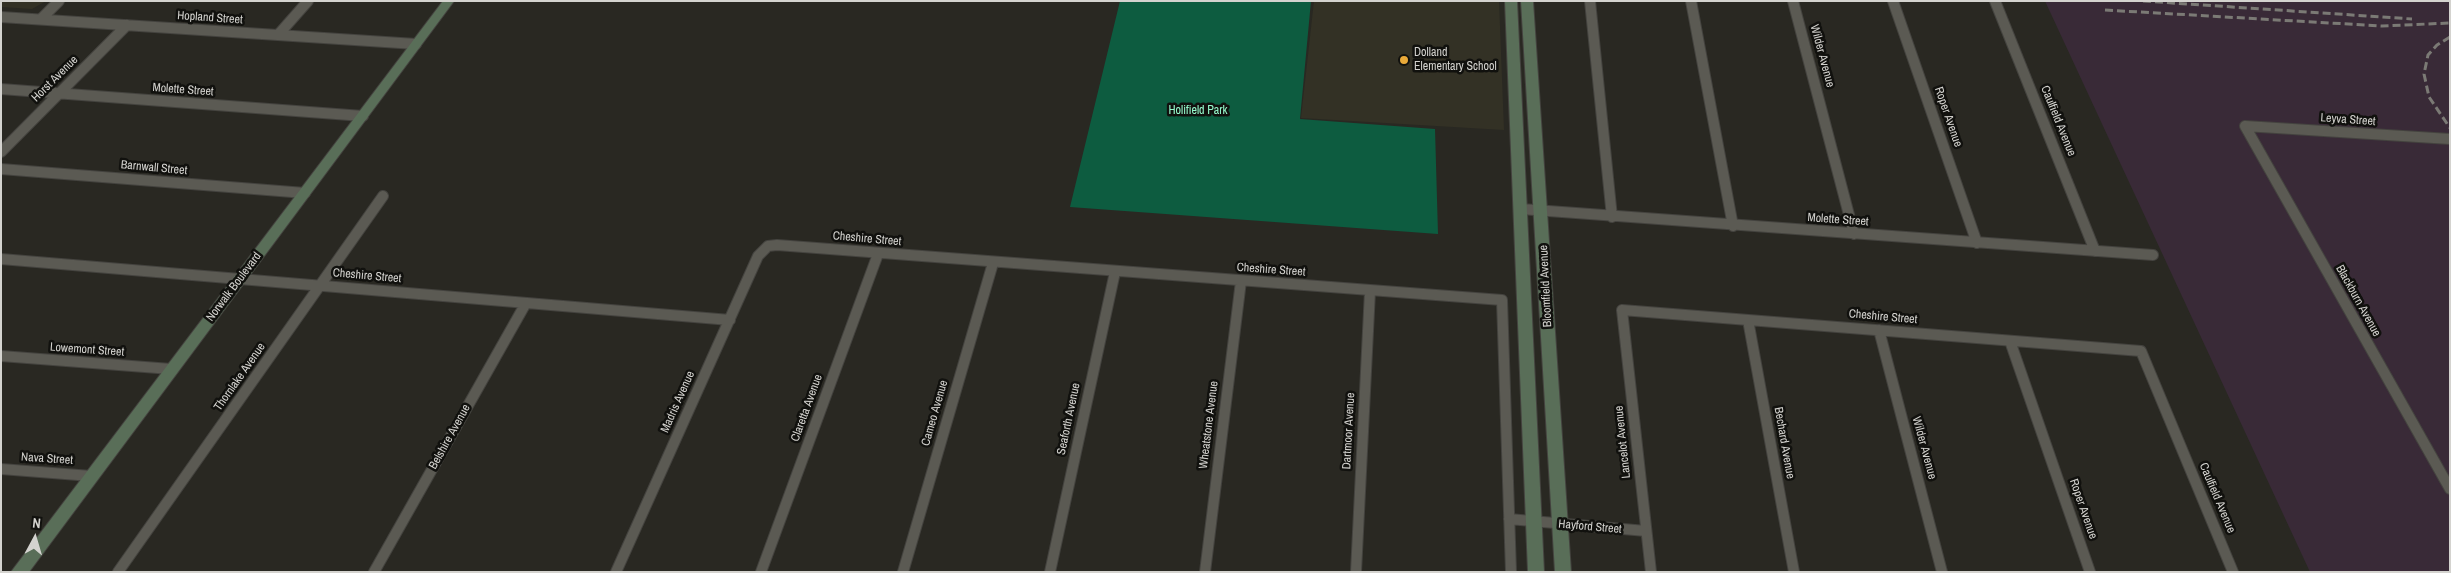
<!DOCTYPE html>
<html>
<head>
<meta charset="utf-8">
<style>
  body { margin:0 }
  #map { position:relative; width:2451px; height:573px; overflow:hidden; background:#292822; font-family:"Archivo Narrow",sans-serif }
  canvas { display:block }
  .frame { position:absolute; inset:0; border:2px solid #d4d3cf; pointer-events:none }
  .north { position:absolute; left:10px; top:513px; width:50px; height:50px; -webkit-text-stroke:4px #11110e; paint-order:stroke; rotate:6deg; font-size:14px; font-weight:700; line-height:20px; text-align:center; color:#d4d3cf }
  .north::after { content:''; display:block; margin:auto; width:18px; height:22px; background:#d4d3cf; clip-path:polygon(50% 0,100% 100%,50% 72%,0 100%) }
</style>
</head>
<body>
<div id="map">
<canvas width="2451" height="573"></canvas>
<div class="frame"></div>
<div class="north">N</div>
</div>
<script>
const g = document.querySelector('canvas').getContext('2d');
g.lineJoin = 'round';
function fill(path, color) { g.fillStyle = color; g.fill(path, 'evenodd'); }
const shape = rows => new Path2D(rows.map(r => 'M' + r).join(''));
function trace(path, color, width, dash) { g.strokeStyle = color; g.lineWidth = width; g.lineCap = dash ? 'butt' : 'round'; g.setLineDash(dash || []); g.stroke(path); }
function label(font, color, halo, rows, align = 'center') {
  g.font = font + ' "Archivo Narrow",sans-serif'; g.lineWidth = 5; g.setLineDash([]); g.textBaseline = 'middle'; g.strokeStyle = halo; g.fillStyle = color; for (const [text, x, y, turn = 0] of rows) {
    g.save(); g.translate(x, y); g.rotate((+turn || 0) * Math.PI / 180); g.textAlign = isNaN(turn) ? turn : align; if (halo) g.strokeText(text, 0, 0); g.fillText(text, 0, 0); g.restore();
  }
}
const industrial = shape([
  [2045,1,2450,1,2450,572,2310,572]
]);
const built = shape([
  [1,1,46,1,32,9,1,7],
  [1314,1,1499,1,1504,130,1301,118]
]);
const green = shape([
  [1120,1,1311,1,1300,119,1435,129,1438,234,1070,207]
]);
const street = shape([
  [1590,1,1612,217],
  [1691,1,1733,226],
  [1793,1,1854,234],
  [1893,1,1977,243],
  [1995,1,2095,251],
  [1,17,416,44],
  [41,19,59,1],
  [278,35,308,1],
  [1,89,363,116],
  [2245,126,2450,489],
  [2245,126,2450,139],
  [1,152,127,25],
  [1,169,305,193],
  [1521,209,2153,255],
  [1,259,730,320],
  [1748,320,1794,572],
  [1879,330,1942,572],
  [2010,341,2090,572],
  [1,356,171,369],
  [1,469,91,476],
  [1509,519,1646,531],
  [118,572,383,196],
  [374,572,526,303],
  [616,572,758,256,768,246,777,245,1502,300,1511,572],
  [761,572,878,254],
  [903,572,993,263],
  [1050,572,1115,272],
  [1205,572,1241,281],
  [1356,572,1370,291],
  [1651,572,1622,310,2141,351,2233,572]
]);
const secondary = shape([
  [443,1,454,1,29,572,11,572,443,1],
  [1505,1,1517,1,1544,572,1528,572,1505,1],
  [1521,1,1533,1,1571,572,1555,572,1521,1]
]);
const rail = shape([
  [2143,1,2412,19],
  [2105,10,2382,26,2450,23],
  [2450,37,2437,45,2428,55,2424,74,2429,97,2450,128]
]);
const markers = [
  [1404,60,5,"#eaaa39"]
];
const streetNames = [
  ["Hopland Street",210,18,4],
  ["Wilder Avenue",1822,56,75],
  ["Horst Avenue",55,79,-45],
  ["Molette Street",183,90,4],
  ["Roper Avenue",1948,117,71],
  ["Leyva Street",2348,120,4],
  ["Caulfield Avenue",2058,121,68],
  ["Barnwall Street",154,168,5],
  ["Molette Street",1838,220,4],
  ["Cheshire Street",867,239,5],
  ["Cheshire Street",1271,270,4],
  ["Cheshire Street",367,276,5],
  ["Bloomfield Avenue",1546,286,-93],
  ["Norwalk Boulevard",234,287,-53],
  ["Blackburn Avenue",2358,301,61],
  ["Cheshire Street",1883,317,5],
  ["Lowemont Street",87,350,4],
  ["Thornlake Avenue",240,377,-55],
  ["Madris Avenue",678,402,-66],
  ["Claretta Avenue",807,408,-70],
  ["Cameo Avenue",935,413,-74],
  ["Seaforth Avenue",1069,419,-78],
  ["Wheatstone Avenue",1209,425,-83],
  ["Dartmoor Avenue",1349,431,-87],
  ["Belshire Avenue",450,437,-61],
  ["Lancelot Avenue",1623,442,-96],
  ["Bechard Avenue",1784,443,80],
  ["Wilder Avenue",1924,448,75],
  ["Nava Street",47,459,4],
  ["Caulfield Avenue",2217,498,67],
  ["Roper Avenue",2083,509,71],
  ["Hayford Street",1590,527,5]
];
const poiNames = [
  ["Dolland",1414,53],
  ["Elementary School",1414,67]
];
const parkNames = [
  ["Holifield Park",1198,111]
];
fill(industrial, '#392a37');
fill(built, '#333125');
fill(green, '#0d5c40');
trace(street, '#44433f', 12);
trace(secondary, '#44433f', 2);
trace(street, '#5b5a53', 10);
fill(secondary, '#596e58');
trace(rail, '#7b7a75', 3, [8, 4]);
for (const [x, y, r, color] of markers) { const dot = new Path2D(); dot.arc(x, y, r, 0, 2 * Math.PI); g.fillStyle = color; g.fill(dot); trace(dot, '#11110e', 2); }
label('12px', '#d4d3cf', '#11110e', streetNames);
label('12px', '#d4d3cf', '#11110e', poiNames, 'left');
label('12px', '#96fbcd', '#11110e', parkNames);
</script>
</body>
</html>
